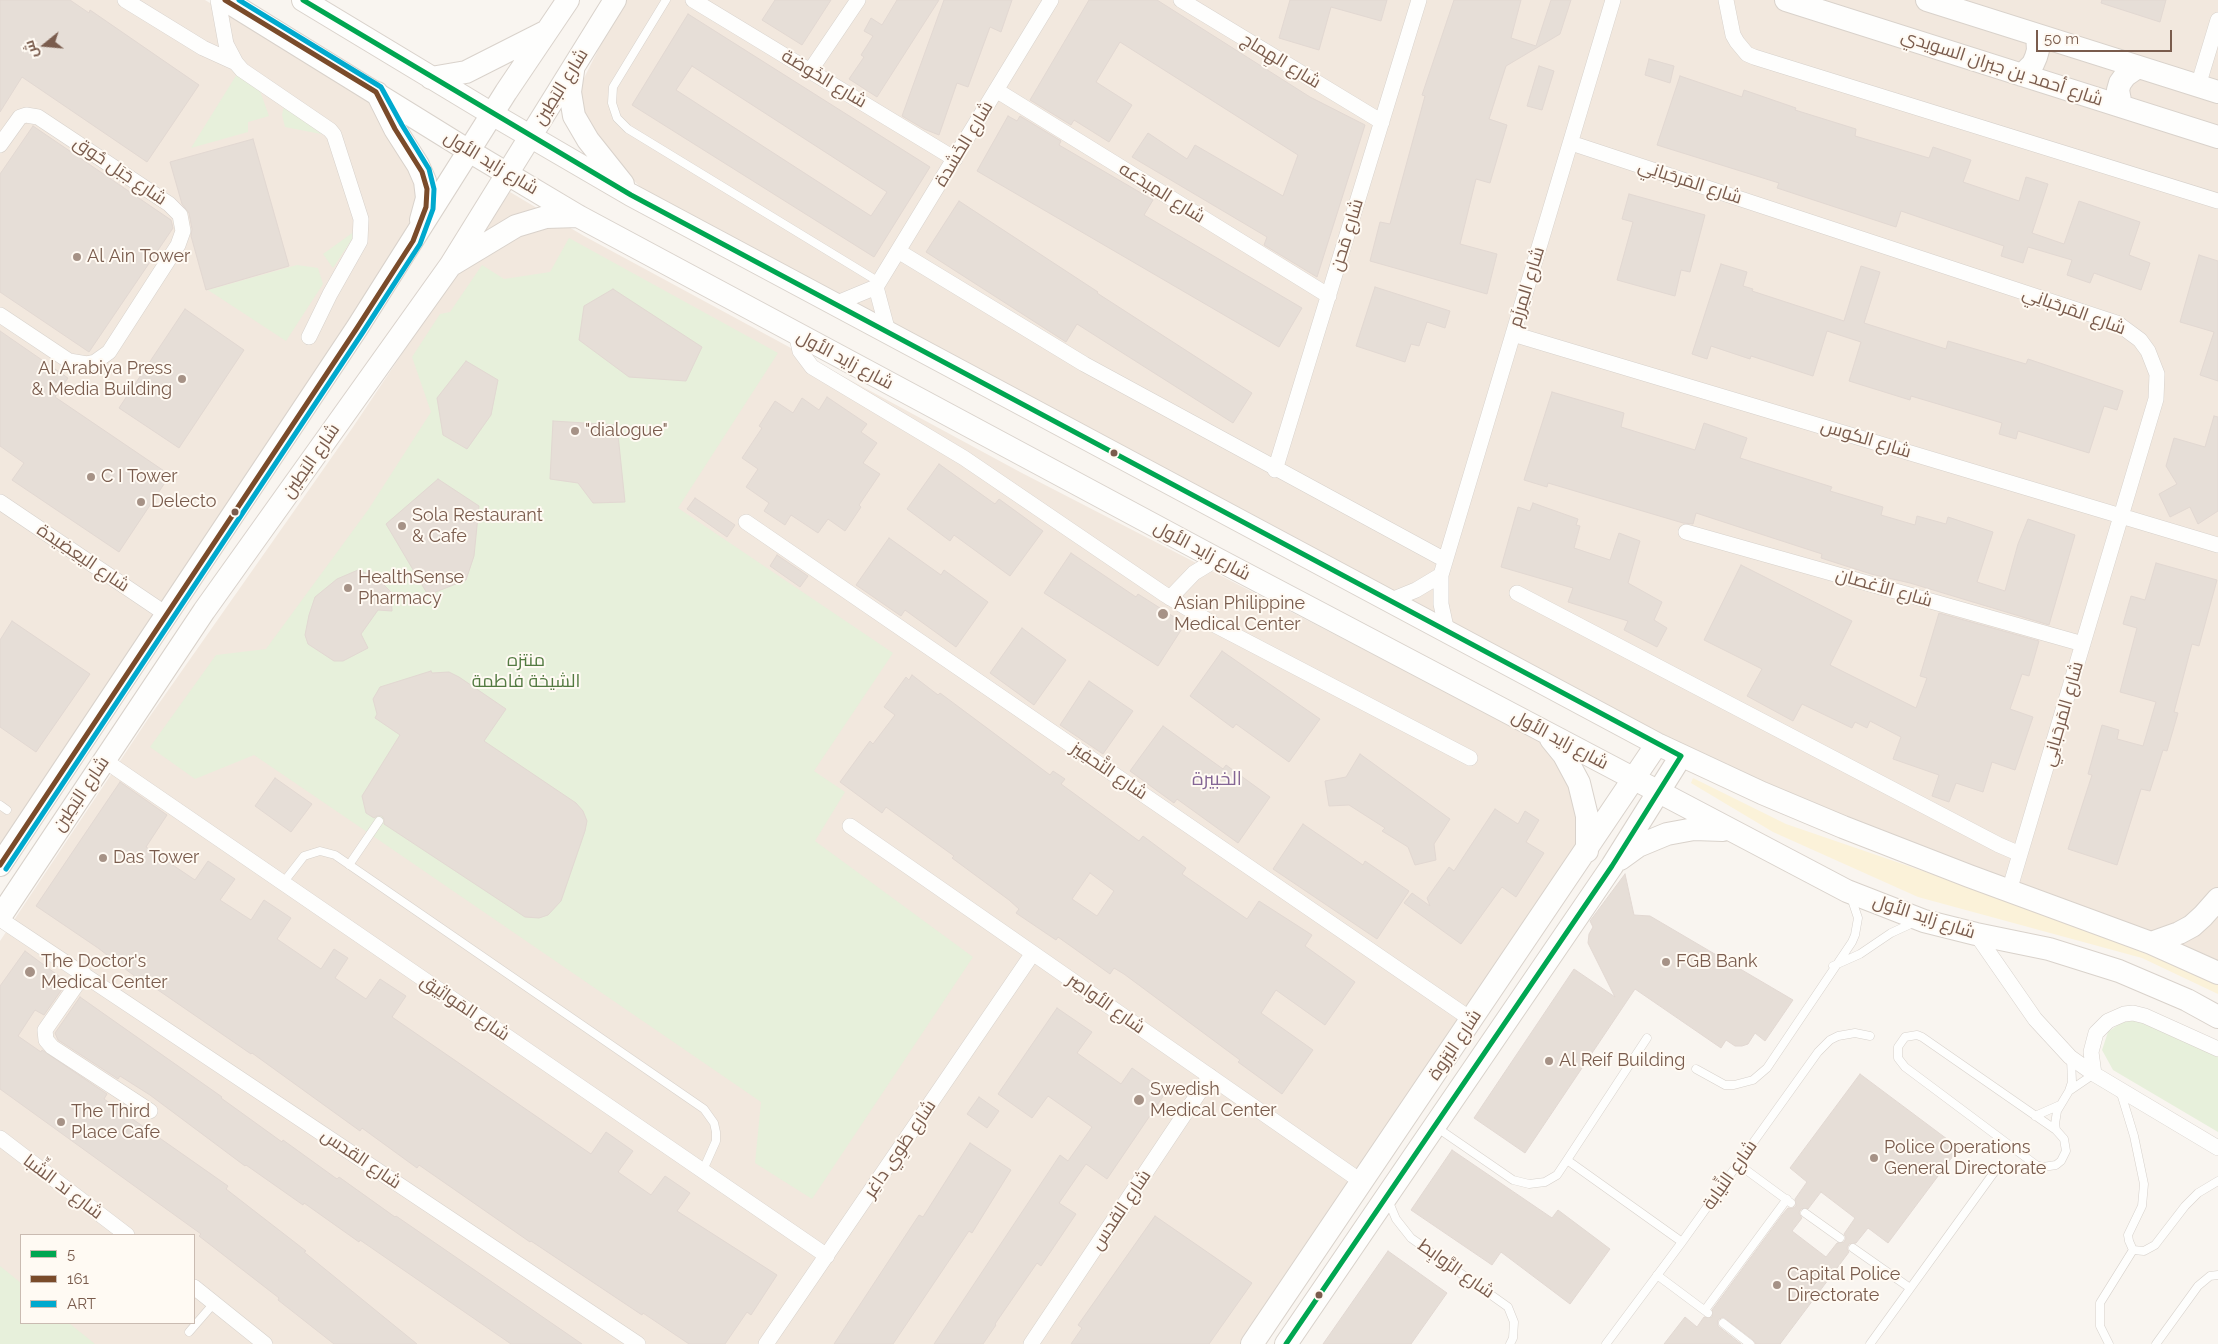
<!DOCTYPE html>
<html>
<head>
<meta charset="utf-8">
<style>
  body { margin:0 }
  #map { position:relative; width:2218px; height:1344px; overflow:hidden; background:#f9f5f0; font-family:Raleway,Cairo,sans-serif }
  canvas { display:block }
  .legend { position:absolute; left:20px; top:1234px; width:175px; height:90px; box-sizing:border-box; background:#fffaf3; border:1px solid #cabbb1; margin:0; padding:6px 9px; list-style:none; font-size:15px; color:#7a5c4d }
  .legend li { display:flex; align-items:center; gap:10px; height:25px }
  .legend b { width:25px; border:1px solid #cabbb1 }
  .north { position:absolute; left:20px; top:20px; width:50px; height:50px; -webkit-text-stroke:4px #fffaf3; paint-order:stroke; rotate:253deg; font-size:14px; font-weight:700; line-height:20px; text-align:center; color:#7a5c4d }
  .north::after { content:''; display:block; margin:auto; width:18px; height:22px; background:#7a5c4d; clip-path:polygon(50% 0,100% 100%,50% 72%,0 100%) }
  .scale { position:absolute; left:2036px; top:30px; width:136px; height:22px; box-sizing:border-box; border:2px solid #7a5c4d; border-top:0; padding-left:6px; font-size:15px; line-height:18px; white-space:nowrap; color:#7a5c4d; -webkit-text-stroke:4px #fffaf3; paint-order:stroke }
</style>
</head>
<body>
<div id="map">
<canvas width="2218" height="1344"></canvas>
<ul class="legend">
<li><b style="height:6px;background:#00a651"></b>5</li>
<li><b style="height:6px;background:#7a4b2a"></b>161</li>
<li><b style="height:6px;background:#00a9ce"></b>ART</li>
</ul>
<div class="north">ش</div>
<div class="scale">50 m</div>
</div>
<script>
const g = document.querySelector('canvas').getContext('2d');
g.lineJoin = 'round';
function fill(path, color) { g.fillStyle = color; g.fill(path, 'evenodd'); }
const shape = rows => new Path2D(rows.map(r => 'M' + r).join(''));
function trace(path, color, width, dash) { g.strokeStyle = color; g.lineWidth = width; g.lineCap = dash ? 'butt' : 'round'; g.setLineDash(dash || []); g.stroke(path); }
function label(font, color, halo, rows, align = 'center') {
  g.font = font + ' Raleway,Cairo,sans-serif'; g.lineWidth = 4; g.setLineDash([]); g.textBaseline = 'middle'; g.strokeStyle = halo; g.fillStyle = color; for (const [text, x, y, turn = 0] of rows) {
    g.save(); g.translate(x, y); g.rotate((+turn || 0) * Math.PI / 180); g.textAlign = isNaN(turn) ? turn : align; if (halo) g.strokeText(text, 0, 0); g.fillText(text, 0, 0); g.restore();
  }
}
const residential = shape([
  [0,0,205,0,375,102,416,173,419,210,387,263,0,847],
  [627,0,2218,0,2218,963,1952,859,1766,784,1618,714,641,188,601,147,575,96,603,40],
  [510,192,584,236,1020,472,1549,745,1565,767,1581,841,1240,1344,0,1344,0,941,148,719,353,427],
  [21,1235,194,1235,194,1323,21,1323]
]);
const green = shape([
  [237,74,260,91,269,116,248,122,248,132,191,148],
  [284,106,322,129,321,134,285,127,282,115],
  [355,231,356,233,333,268,323,254],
  [569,238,778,353,678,508,893,653,814,771,845,792,815,841,973,957,812,1199,755,1163,761,1102,370,834,254,755,195,779,150,747,216,655,266,649,368,510,431,412,412,357,440,314,450,312,482,265,504,279,550,272],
  [297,265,318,268,323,284,286,341,208,290],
  [2140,1019,2218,1056,2218,1132,2113,1070,2102,1050,2108,1032,2122,1022],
  [0,1266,21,1283,21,1323,69,1323,95,1344,0,1344]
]);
const sand = shape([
  [1693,778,1786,824,2022,905,2218,982,2218,994,2142,958,1918,897,1773,832,1691,783]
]);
const building = shape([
  [0,0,70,0,89,13,90,10,199,85,147,162,22,77,0,112,0,0],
  [775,0,831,0,802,45,762,20,775,0],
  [897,0,939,0,877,97,849,79,864,57,861,55,873,36,864,31,871,18,882,25,897,0],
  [944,0,1012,0,1001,32,990,27,968,87,957,83,939,135,924,129,902,116,944,0],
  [1089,0,1157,0,1310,97,1365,125,1317,277,1264,245,1267,237,1132,157,1148,133,1187,159,1195,145,1283,196,1298,155,1120,42,1096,82,1132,105,1109,142,1074,120,1071,125,1030,100,1089,0],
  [1290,0,1387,0,1381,21,1331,7,1319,50,1279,38,1290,0],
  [1454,0,1521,0,1511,38,1536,46,1551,0,1571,0,1560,34,1506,66,1489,119,1507,125,1490,183,1476,179,1460,244,1497,254,1487,294,1370,261,1380,222,1390,224,1425,96,1422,95,1454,0],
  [2102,0,2166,0,2160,22,2101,3,2102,0],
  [688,14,930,167,874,257,632,105,688,14],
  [692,66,887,192,871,216,676,90,692,66],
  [1649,59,1674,66,1670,83,1645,75,1649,59],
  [1539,66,1554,71,1542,110,1527,106,1539,66],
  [1680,76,1742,97,1744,90,1796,108,1795,110,1856,129,1855,136,1929,158,1933,147,1971,160,1963,182,2019,201,2026,177,2048,184,2032,233,2064,244,2079,201,2140,222,2129,255,2150,263,2141,290,2094,273,2090,283,2067,275,2072,260,2028,247,2023,263,2001,256,2004,246,1901,211,1896,227,1777,188,1779,183,1657,145,1680,76],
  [1008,116,1017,121,1020,116,1061,141,1059,145,1153,200,1144,215,1302,308,1279,347,977,171,1008,116],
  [33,126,171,220,173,228,89,352,0,292,0,174,33,126],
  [253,139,289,266,206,290,191,236,192,229,189,213,182,204,170,162,253,139],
  [1629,194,1705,215,1690,272,1681,270,1675,296,1617,280,1633,222,1622,219,1629,194],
  [959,201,1098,292,1097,293,1252,393,1233,423,1077,324,1066,342,926,252,959,201],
  [2199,255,2218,261,2218,381,2200,375,2214,332,2180,322,2199,255],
  [1721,264,1747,272,1743,286,1753,289,1752,291,1844,321,1861,266,1880,272,1864,323,1946,349,1948,341,2026,364,2028,359,2123,391,2117,410,2104,406,2089,453,2018,431,2016,439,1999,434,2002,423,1911,396,1910,400,1849,381,1861,342,1827,331,1813,376,1751,356,1750,359,1711,346,1707,359,1692,354,1721,264],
  [1375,287,1450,311,1445,328,1427,322,1419,346,1411,344,1405,362,1356,346,1375,287],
  [613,289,702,347,686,381,629,377,579,340,584,306,613,289],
  [185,309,244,350,179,448,119,408,185,309],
  [0,331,68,378,55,397,170,475,119,552,12,480,24,463,0,446,0,331],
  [466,361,498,380,491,415,467,449,443,435,437,398,466,361],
  [1552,392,1624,413,1621,427,1695,450,1704,423,1747,438,1740,458,1832,487,1830,491,1883,507,1881,515,1915,525,1917,516,1946,524,1948,517,1993,532,1977,582,2005,591,2018,544,2028,519,2075,535,2049,625,1910,583,1871,574,1821,558,1822,554,1696,513,1693,524,1683,523,1548,483,1547,487,1524,480,1552,392],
  [827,397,867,424,861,432,877,443,863,463,880,474,859,505,861,507,845,531,828,519,818,533,791,515,785,525,764,511,769,503,746,487,758,469,742,458,762,428,759,426,775,401,793,413,802,398,819,410,827,397],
  [2214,416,2218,417,2218,511,2198,524,2190,507,2170,517,2159,494,2177,484,2166,466,2174,438,2205,447,2214,416],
  [553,421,617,425,625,502,593,503,578,483,550,479,553,421],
  [939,464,995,504,999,499,1043,531,1010,576,954,535,950,541,907,509,939,464],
  [438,479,479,506,474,556,466,580,428,595,386,524,438,479],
  [695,498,735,525,727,537,687,509,695,498],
  [1533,503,1578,519,1576,525,1580,526,1574,548,1610,560,1619,533,1640,541,1628,583,1662,602,1654,620,1667,628,1657,647,1624,630,1628,621,1568,602,1573,588,1501,567,1518,507,1530,511,1533,503],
  [889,538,941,575,944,570,988,602,956,647,905,610,901,616,856,585,889,538],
  [1071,553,1136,597,1138,594,1185,624,1158,666,1044,593,1071,553],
  [777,555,808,576,800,587,770,566,777,555],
  [2156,563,2217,580,2199,646,2192,644,2174,712,2178,713,2167,751,2163,750,2150,791,2141,789,2117,865,2068,849,2092,775,2088,774,2102,725,2119,730,2117,739,2143,746,2156,702,2120,692,2137,628,2123,624,2131,596,2145,600,2156,563],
  [1741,565,1852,621,1830,665,1916,708,1927,678,1920,676,1939,613,2039,641,2029,676,2022,674,2010,709,2033,717,2015,770,1992,762,1983,792,1956,783,1949,802,1932,796,1939,775,1893,759,1901,737,1870,721,1867,728,1855,722,1852,728,1802,704,1793,721,1747,696,1762,669,1704,640,1741,565],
  [358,570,376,577,391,592,392,611,378,610,361,634,368,648,343,661,334,661,308,644,305,635,309,615,315,597,337,579,358,570],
  [12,621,90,674,36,752,0,727,0,640,12,621],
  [1022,628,1066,660,1034,705,990,673,1022,628],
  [1222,651,1320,719,1289,762,1236,724,1233,728,1190,696,1222,651],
  [431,671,432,673,449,672,459,677,506,709,484,741,576,803,583,811,587,821,585,831,561,901,548,915,539,918,525,917,384,824,384,819,382,816,377,816,374,818,366,813,362,796,400,735,375,718,377,714,373,699,380,687,431,671],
  [912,675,938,695,940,693,1050,775,1053,771,1065,779,1061,784,1139,841,1143,836,1186,868,1182,874,1247,919,1259,901,1312,935,1305,946,1355,982,1325,1025,1276,990,1261,1013,1313,1050,1282,1094,1238,1062,1240,1060,1124,974,1114,968,1110,974,1058,937,1056,940,1016,913,1019,909,1009,900,952,858,954,856,886,807,882,813,840,782,870,741,873,744,895,715,884,707,906,677,909,680,912,675],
  [1090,873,1114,891,1097,916,1072,899,1090,873],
  [1089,681,1133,711,1103,754,1060,725,1089,681],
  [1163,726,1223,769,1226,765,1270,797,1238,843,1177,799,1174,803,1130,771,1163,726],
  [1360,754,1450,819,1434,844,1436,860,1415,865,1408,847,1382,831,1385,828,1349,805,1329,806,1325,781,1346,777,1360,754],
  [275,778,312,804,291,832,255,806,275,778],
  [120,782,167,815,146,847,195,880,208,861,235,879,220,900,251,920,264,900,291,918,277,939,321,969,334,949,348,958,335,978,366,999,380,979,406,996,392,1017,591,1154,606,1132,633,1151,618,1172,651,1195,665,1176,690,1193,677,1211,777,1275,751,1315,747,1312,725,1344,689,1344,643,1313,642,1315,531,1241,530,1242,419,1165,417,1168,362,1128,360,1131,252,1053,251,1054,142,979,141,981,98,948,36,906,120,782],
  [1495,809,1518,824,1525,811,1539,820,1526,842,1544,853,1516,897,1502,887,1461,944,1404,903,1412,893,1430,906,1427,898,1449,867,1454,871,1495,809],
  [1303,824,1363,865,1365,861,1409,891,1377,939,1273,869,1303,824],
  [1625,874,1634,915,1650,916,1793,1000,1765,1041,1755,1033,1748,1044,1742,1046,1735,1046,1726,1040,1721,1048,1635,989,1525,1153,1474,1118,1574,969,1615,997,1588,943,1589,934,1593,927,1590,921,1625,874],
  [25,951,67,982,44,1015,35,1010,18,1036,41,1052,42,1050,107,1094,104,1099,228,1186,226,1189,306,1251,304,1252,417,1344,334,1344,278,1300,279,1298,199,1236,201,1234,0,1089,0,986,25,951],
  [80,997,222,1097,221,1098,282,1142,283,1140,337,1179,339,1177,395,1217,396,1216,582,1344,511,1344,360,1240,359,1242,304,1203,303,1205,246,1165,245,1166,150,1095,120,1076,118,1079,58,1040,55,1033,80,997],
  [1057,1008,1092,1032,1077,1053,1121,1084,1132,1068,1166,1092,1107,1179,1086,1164,1059,1203,1076,1214,1041,1266,1037,1263,995,1324,996,1325,983,1344,934,1344,1060,1155,1068,1161,1092,1127,1048,1096,1032,1118,998,1094,1057,1008],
  [1860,1074,1959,1148,1888,1243,1868,1228,1856,1243,1849,1244,1847,1248,1849,1252,1780,1344,1756,1344,1753,1340,1723,1317,1718,1320,1718,1326,1741,1344,1664,1344,1685,1317,1697,1327,1704,1317,1712,1317,1712,1310,1782,1215,1788,1208,1793,1208,1796,1206,1795,1199,1807,1182,1790,1168,1860,1074],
  [1821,1192,1855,1218,1844,1234,1846,1238,1844,1242,1837,1243,1826,1257,1792,1231,1802,1218,1799,1213,1801,1209,1808,1209,1821,1192],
  [979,1097,999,1111,987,1128,967,1114,979,1097],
  [970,1143,1011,1170,972,1233,969,1231,893,1344,834,1344,919,1215,923,1217,970,1143],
  [1452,1150,1552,1218,1558,1210,1610,1249,1570,1304,1501,1252,1492,1265,1411,1210,1452,1150],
  [1155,1216,1252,1283,1209,1344,1071,1344,1082,1328,1078,1325,1155,1216],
  [1388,1251,1447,1293,1411,1344,1323,1344,1388,1251]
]);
const lane = shape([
  [666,0,613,87,612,103,617,118,628,129,879,282],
  [0,805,7,810],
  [349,865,379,821],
  [283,883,304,856,320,851,335,855,704,1109,714,1123,716,1132,716,1141,703,1170],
  [1833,966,1860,954,1891,933,1915,922],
  [1696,1069,1725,1085,1734,1085,1753,1080,1767,1068,1852,942,1855,935,1858,918,1851,897],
  [2120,1090,2134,1136,2144,1184,2142,1206,2128,1235,2129,1241,2133,1250],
  [2069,1091,2094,1074],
  [2035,1116,2060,1105],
  [1436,1127,1513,1180,1529,1184,1545,1182,1557,1175,1567,1160,1647,1038],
  [2056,1130,1922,1037,1917,1035,1905,1037,1898,1047,1898,1058,1905,1067,2036,1165,2043,1167,2056,1165,2061,1161,2066,1151,2064,1139,2056,1130,2055,1124,2057,1111,2069,1091,2072,1082,2071,1059],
  [1567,1160,1682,1242],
  [1738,1164,1791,1203],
  [1388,1200,1396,1219,1411,1238,1508,1307,1514,1322,1513,1338,1510,1344],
  [1805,1213,1840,1238],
  [1853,1248,1910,1288],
  [2133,1250,2144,1251,2155,1245,2185,1206,2198,1193,2218,1181],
  [1657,1275,1708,1313],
  [1705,1310,1787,1199],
  [1723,1323,1750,1344],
  [189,1332,215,1302],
  [1606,1344,1682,1242,1818,1052,1830,1040,1838,1036,1855,1033,1870,1036],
  [1870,1344,1995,1171],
  [2109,1344,2100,1326,2100,1303,2133,1250],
  [2156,1344,2198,1286,2210,1276,2218,1275]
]);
const street = shape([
  [125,0,203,48,236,63],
  [218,0,226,44,236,63,242,70,330,130,334,135,361,219,360,241,330,294,309,337],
  [693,0,955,159],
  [1181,0,1382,122],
  [1726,0,1733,35,1737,42,1747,54,1754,57,2218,201],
  [810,71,858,0],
  [2198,86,2218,20],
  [996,90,1329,296],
  [1571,143,2117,323,2140,340,2148,351,2157,374,2156,399,2009,891],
  [0,145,20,117,26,115,38,117,169,204,180,215,183,231,178,245,109,352,95,362,87,364,69,361,0,315],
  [898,251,1084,364,1445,560],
  [876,287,888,332],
  [835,304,876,287,1051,0],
  [796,333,800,351,812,367,964,458,1164,594,1215,625,1470,758],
  [1513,334,2218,545],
  [1275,470,1419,0],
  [0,502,166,614],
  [746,522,1472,1020],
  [1686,532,2083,644],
  [1517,593,1999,845,2020,854],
  [1170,598,1194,573,1217,559],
  [1389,601,1416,590,1441,575],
  [1447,632,1441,604,1441,575,1613,0],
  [104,760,827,1256],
  [850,826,1362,1182],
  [0,919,638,1344],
  [1976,934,2035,1019,2070,1057,2094,1074,2218,1148],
  [84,974,45,1030,46,1040,52,1047,150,1111],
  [2094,1074,2091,1052,2096,1033,2108,1021,2124,1014,2133,1013,2145,1016,2218,1049],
  [0,1138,127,1235],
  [194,1287,265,1344],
  [766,1344,1033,953],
  [1031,1344,1210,1076]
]);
const secondary = shape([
  [225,0,469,151,578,216,1217,559,1847,891,1924,921,1976,934,2049,949,2119,971,2187,1000,2218,1017],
  [303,0,492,114,631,195,1657,744,1762,793,1843,827,1969,876,2151,943,2218,973],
  [1786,0,2218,137],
  [1927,0,2218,92],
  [573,71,570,92,574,116,588,140,623,184],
  [2022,75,2033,64,2036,57,2038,50,2037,35],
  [431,78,466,72,547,31],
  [377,93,395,129,418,165,425,181,427,198,421,220],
  [2121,106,2118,90,2120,83,2125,76,2138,67],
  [453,264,516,226,546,217,578,216],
  [1551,739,1564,755,1579,783,1587,816,1587,851],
  [1620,859,1638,846,1667,834,1694,829,1723,830],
  [0,865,357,328,506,92,568,0],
  [0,917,204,611,450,266,615,0],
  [2151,943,2179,933,2192,926,2203,916,2218,899],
  [1252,1344,1657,744],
  [1286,1344,1612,866,1681,756]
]);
const bus1 = shape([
  [303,0,631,195,1681,756,1612,866,1286,1344]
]);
const bus2 = shape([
  [0,865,357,328,413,241,426,207,427,189,422,172,395,129,376,92,225,0]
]);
const bus3 = shape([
  [6,869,363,332,420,244,433,209,434,189,429,169,402,125,381,87,239,0]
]);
const markers = [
  [77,257,5,"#a69286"],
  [182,379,5,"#a69286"],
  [575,431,5,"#a69286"],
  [1114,453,4.5,"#7a5c4d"],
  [91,477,5,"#a69286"],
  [141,502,5,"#a69286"],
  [235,512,4.5,"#7a5c4d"],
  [402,526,5,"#a69286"],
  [348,588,5,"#a69286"],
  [1163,614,6,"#a69286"],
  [103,858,5,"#a69286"],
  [1666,962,5,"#a69286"],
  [30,972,6,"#a69286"],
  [1549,1061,5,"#a69286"],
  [1139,1100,6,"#a69286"],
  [61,1122,5,"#a69286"],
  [1874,1158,5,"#a69286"],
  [1777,1285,5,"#a69286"],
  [1319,1295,4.5,"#7a5c4d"]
];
const streetNames = [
  ["شارع الهِماج",1281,61,31],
  ["شارع أحمد بن جبران السويدي",2002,68,18],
  ["شارع الخَوضة",824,79,31],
  ["شارع البَطِين",561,87,-58],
  ["شارع الخَشدة",964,144,-59],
  ["شارع زايد الأول",491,163,31],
  ["شارع جَبَل حُوق",120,171,34],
  ["شارع المَرحَبانِي",1690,182,18],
  ["شارع المِيدَعه",1162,193,32],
  ["شارع مَحن",1347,235,-73],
  ["شارع المِرزَم",1527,287,-73],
  ["شارع المَرحَبانِي",2074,311,20],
  ["شارع زايد الأول",845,360,28],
  ["شارع الكوس",1866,439,17],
  ["شارع البَطِين",311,461,-55],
  ["شارع زايد الأول",1202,551,28],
  ["شارع اليعِضِيدة",83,558,34],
  ["شارع الأغصان",1884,588,16],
  ["شارع المَرحَبانِي",2063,714,-74],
  ["شارع زايد الأول",1560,740,28],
  ["شارع التَّحفِيز",1109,771,34],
  ["شارع البَطِين",81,794,-56],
  ["شارع زايد الأول",1924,917,18],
  ["شارع الأواصِر",1106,1004,35],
  ["شارع المَواثِيق",465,1008,34],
  ["شارع اليَزوة",1455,1045,-56],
  ["شارع طَوِي داغِر",900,1149,-56],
  ["شارع القدس",361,1159,34],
  ["شارع النِّيابة",1730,1175,-55],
  ["شارع ند الشِّبا",63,1187,37],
  ["شارع القدس",1121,1210,-56],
  ["شارع الرَّوابِط",1456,1269,35]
];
const poiNames = [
  ["Al Ain Tower",87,257],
  ["Al Arabiya Press",172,369,"right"],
  ["& Media Building",172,390,"right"],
  ["\"dialogue\"",585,431],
  ["C I Tower",101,477],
  ["Delecto",151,502],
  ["Sola Restaurant",412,516],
  ["& Cafe",412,537],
  ["HealthSense",358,578],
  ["Pharmacy",358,599],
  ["Asian Philippine",1174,604],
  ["Medical Center",1174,625],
  ["Das Tower",113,858],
  ["The Doctor's",41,962],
  ["Medical Center",41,983],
  ["FGB Bank",1676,962],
  ["Al Reif Building",1559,1061],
  ["Swedish",1150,1090],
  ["Medical Center",1150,1111],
  ["The Third",71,1112],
  ["Place Cafe",71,1133],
  ["Police Operations",1884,1148],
  ["General Directorate",1884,1169],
  ["Capital Police",1787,1275],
  ["Directorate",1787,1296]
];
const parkNames = [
  ["منتزه",526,661],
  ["الشيخة فاطمة",526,682]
];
const neighbourhoodNames = [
  ["الخبيرة",1217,779]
];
fill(residential, '#f2e8de');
fill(green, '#e7f0db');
fill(sand, '#fbf2d9');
fill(building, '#e6ded7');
trace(building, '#e2d8d2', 1);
trace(lane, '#d7d1cb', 9);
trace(street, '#d7d1cb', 16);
trace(secondary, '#d9d2cb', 24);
trace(lane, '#fefefd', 8);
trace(street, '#fefefd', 15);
trace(secondary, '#fefefd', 22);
trace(bus1, '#00a651', 5);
trace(bus2, '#7a4b2a', 5);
trace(bus3, '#00a9ce', 5);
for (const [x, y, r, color] of markers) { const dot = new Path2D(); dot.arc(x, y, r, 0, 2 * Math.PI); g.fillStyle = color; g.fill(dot); trace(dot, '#fffaf3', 2); }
label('18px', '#7a5c4d', '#fffaf3', streetNames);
label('18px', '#7a5c4d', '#fffaf3', poiNames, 'left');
label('18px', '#537a41', '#fffaf3', parkNames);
label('19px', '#846695', '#fffaf3', neighbourhoodNames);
</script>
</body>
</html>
